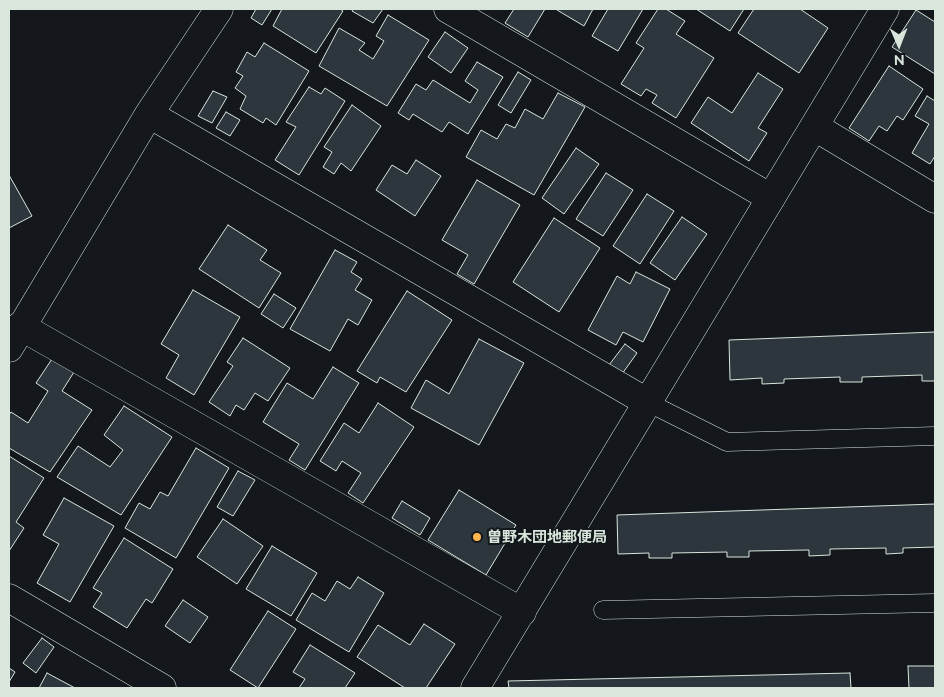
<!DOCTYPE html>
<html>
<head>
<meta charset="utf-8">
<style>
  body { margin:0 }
  #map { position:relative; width:944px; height:697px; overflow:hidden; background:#14181c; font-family:Raleway,sans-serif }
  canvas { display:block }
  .frame { position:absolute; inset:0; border:10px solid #d8e6dc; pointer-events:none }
  .north { position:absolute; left:874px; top:20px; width:50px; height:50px; -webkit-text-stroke:4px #14181c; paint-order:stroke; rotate:179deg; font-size:14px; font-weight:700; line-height:20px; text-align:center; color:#d8e6dc }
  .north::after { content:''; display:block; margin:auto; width:18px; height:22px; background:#d8e6dc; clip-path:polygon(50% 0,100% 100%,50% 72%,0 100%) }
</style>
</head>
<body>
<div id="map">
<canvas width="944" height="697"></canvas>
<div class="frame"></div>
<div class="north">N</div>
</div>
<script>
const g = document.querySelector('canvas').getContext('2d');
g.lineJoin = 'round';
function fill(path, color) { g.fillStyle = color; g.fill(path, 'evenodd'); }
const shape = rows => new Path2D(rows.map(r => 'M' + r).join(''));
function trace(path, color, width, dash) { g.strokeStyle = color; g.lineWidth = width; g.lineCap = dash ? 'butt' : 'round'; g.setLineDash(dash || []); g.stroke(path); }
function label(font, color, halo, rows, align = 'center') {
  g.font = font + ' Raleway,"Noto Sans JP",sans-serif'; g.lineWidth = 4; g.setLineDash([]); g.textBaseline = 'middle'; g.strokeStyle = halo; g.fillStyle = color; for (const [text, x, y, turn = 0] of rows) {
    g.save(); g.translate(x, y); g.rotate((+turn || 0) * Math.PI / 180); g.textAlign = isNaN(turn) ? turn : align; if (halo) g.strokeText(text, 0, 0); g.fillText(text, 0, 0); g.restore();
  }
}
const building = shape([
  [256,9,272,9,262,25,251,18,256,9],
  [282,9,340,9,343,11,316,53,273,26,282,9],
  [353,9,383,9,373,23,352,11,353,9],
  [514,9,545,9,528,37,505,23,514,9],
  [558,9,593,9,584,26,557,10,558,9],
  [608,9,643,9,618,51,592,36,608,9],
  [658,9,666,9,685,21,676,34,714,58,676,118,652,103,657,95,646,89,641,96,621,84,644,48,636,43,658,9],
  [696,9,744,9,730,31,696,9],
  [754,9,800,9,828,28,799,73,738,33,754,9],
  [916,10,935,22,935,74,892,47,916,10],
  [388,15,429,40,387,106,319,66,339,28,365,43,359,50,373,59,384,41,376,36,388,15],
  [445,32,468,48,451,73,428,57,445,32],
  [264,43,309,71,276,125,266,118,263,123,240,109,246,96,235,88,243,76,236,72,247,52,255,57,264,43],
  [477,62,503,77,468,134,449,122,442,132,413,114,409,120,398,113,416,84,426,90,433,80,470,103,478,90,465,81,477,62],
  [889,66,923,89,903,120,897,116,887,131,879,126,869,141,849,128,889,66],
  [518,72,531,80,511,113,498,105,518,72],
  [758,73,783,89,758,128,767,133,749,161,691,123,708,97,732,113,758,73],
  [309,87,321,94,325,88,345,101,299,175,275,160,296,127,286,122,309,87],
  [213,91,227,97,212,123,198,116,213,91],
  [558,93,585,107,534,195,466,157,481,130,497,139,506,124,515,128,525,109,543,119,558,93],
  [927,96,935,101,935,156,930,164,912,153,929,124,915,116,927,96],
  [352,105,381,126,351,171,341,163,334,174,323,167,332,152,324,147,352,105],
  [226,112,240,120,230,136,216,128,226,112],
  [576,148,599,164,564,214,542,198,576,148],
  [416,160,441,176,415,216,376,190,392,165,407,174,416,160],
  [606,173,633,190,603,236,576,219,606,173],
  [9,175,32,216,9,228,9,175],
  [477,180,520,205,474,284,457,274,468,255,442,240,477,180],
  [647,194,674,211,640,264,613,246,647,194],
  [682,217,707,234,675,280,650,263,682,217],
  [554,218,600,248,559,312,513,282,554,218],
  [228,225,267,250,260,260,281,273,259,308,199,269,228,225],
  [335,250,357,262,351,272,362,279,355,290,372,300,358,325,348,319,330,351,290,329,335,250],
  [636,272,670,289,643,342,623,332,616,345,588,330,617,276,630,284,636,272],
  [193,290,240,317,194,395,166,378,179,355,161,344,193,290],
  [407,291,452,320,406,392,380,377,377,383,357,371,407,291],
  [274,294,296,308,283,328,261,314,274,294],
  [935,332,935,381,922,381,922,375,862,377,862,382,840,382,840,377,784,379,784,383,762,384,762,378,730,380,729,340,935,332],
  [243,338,290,368,268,401,255,393,244,410,236,405,230,416,209,402,233,366,227,362,243,338],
  [479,339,524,363,479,445,411,408,426,380,449,394,479,339],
  [625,344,637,353,622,374,609,365,625,344],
  [52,359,74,372,62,391,92,410,50,472,9,448,9,415,11,412,28,423,48,391,36,383,52,359],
  [333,367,359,383,305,470,289,460,299,444,263,422,287,383,313,399,333,367],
  [378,403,414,427,363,503,348,493,361,473,342,461,336,471,320,461,344,423,359,433,378,403],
  [124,406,172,437,121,515,57,477,78,446,110,467,123,450,104,435,124,406],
  [196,448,229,468,176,558,125,528,139,503,150,509,160,492,168,496,196,448],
  [9,456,44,478,16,522,24,528,9,551,9,456],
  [238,471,255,480,233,516,217,507,238,471],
  [459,490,516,525,486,575,428,540,459,490],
  [64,498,114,526,70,602,37,583,59,544,43,535,64,498],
  [402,501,430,518,420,535,392,518,402,501],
  [935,504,935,547,903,548,903,553,886,554,886,548,830,549,830,555,809,556,809,550,749,551,749,557,727,557,727,552,672,553,672,558,649,558,649,553,618,554,617,515,935,504],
  [223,519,263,546,237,584,197,557,223,519],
  [124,538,173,569,152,603,146,599,127,628,93,607,102,593,93,588,124,538],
  [272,546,317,573,291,616,246,589,272,546],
  [358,577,384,593,349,652,296,620,312,593,325,601,337,581,350,589,358,577],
  [183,600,208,617,190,643,165,626,183,600],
  [268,611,296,629,258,688,230,670,268,611],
  [424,624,455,644,426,688,405,688,357,657,378,625,410,645,424,624],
  [42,638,54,647,36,673,23,663,42,638],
  [310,645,355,673,345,688,299,688,305,679,293,672,310,645],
  [908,666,935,666,935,688,909,688,908,666],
  [9,668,15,672,9,682,9,668],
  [47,673,75,688,39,688,47,673],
  [850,673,851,688,509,688,508,681,850,673]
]);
const lane = shape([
  [647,402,727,442,935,436],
  [603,610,935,603]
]);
const street = shape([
  [448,9,771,198],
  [149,114,647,402],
  [815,127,935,199],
  [20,326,522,612],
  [9,348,149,114,219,9],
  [9,598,162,688]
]);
const secondary = shape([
  [475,688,885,9]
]);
const markers = [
  [477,537,5,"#ffb74d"]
];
const poiNames = [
  ["曽野木団地郵便局",487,537]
];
fill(building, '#2c363c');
trace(building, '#d8e6dc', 1);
trace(lane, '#d8e6dc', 19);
trace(street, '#d8e6dc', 29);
trace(secondary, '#d8e6dc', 29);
trace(lane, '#14181c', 18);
trace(street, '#14181c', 28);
trace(secondary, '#14181c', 28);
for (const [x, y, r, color] of markers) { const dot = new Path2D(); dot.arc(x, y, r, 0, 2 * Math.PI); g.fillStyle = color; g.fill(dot); trace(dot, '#14181c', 2); }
label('bold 15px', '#d8e6dc', '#14181c', poiNames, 'left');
</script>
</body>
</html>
